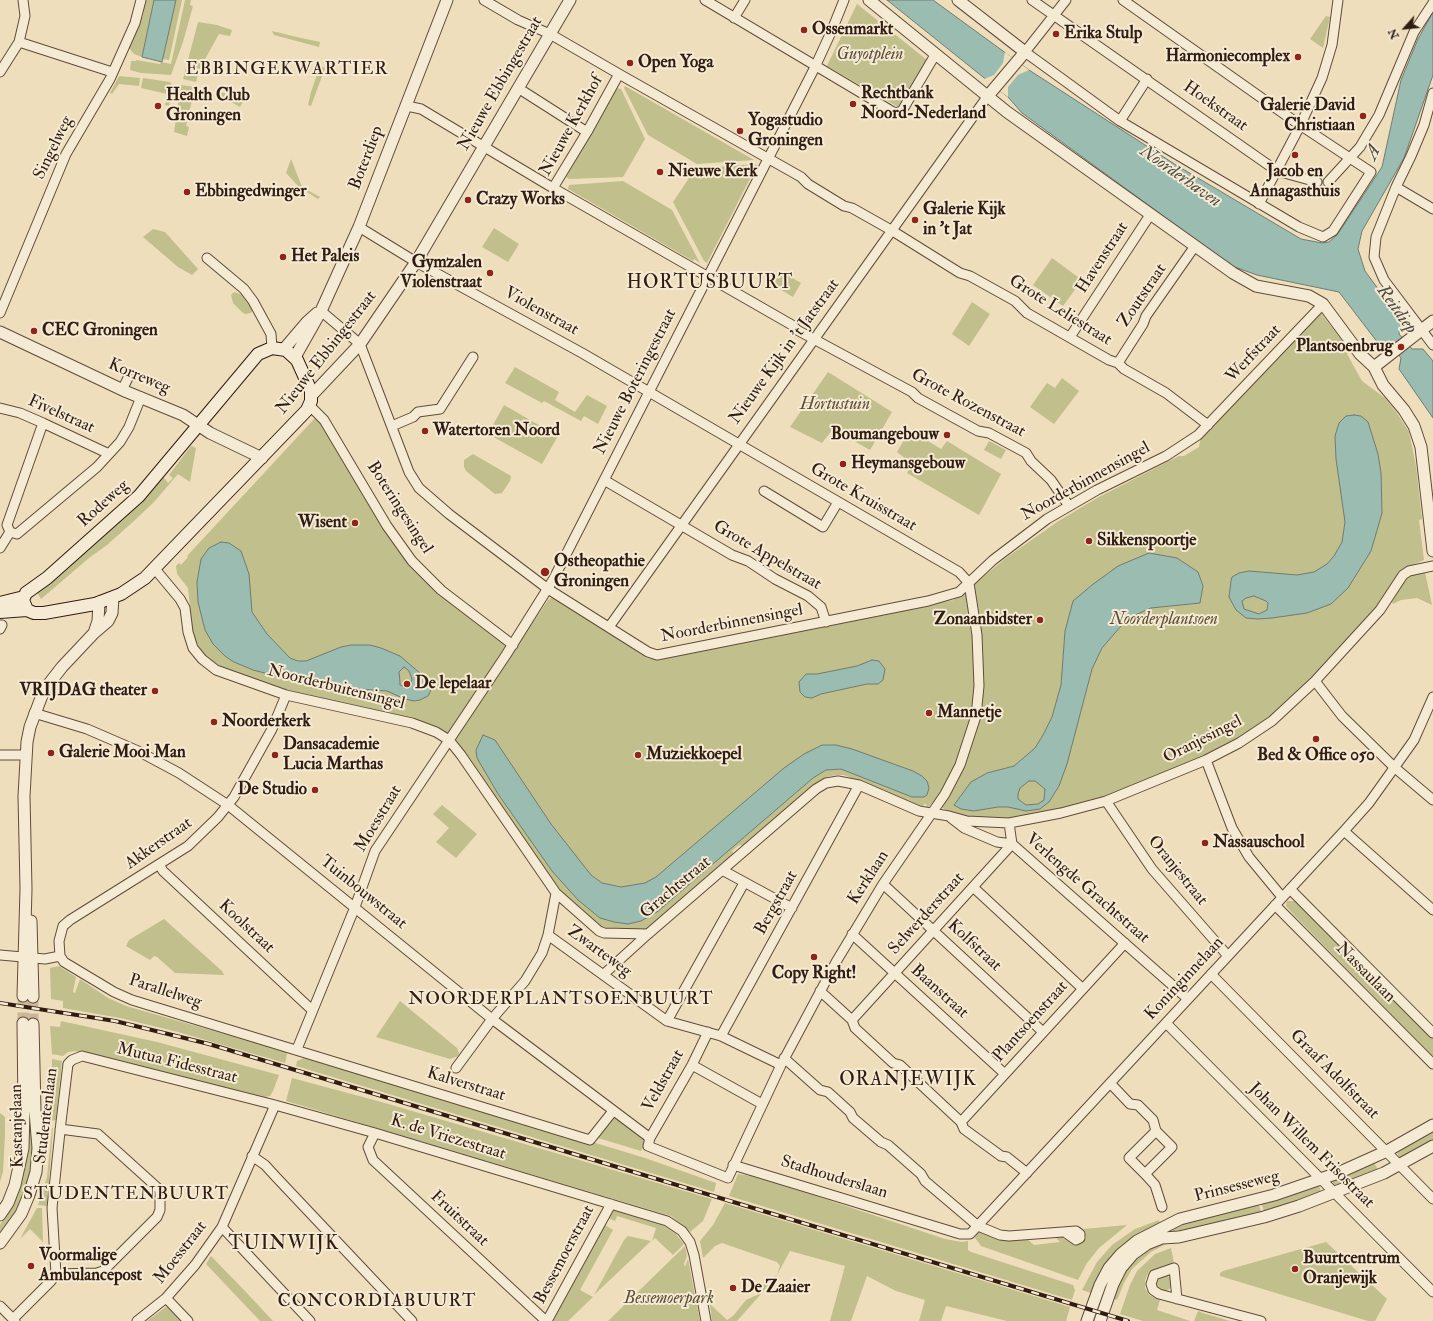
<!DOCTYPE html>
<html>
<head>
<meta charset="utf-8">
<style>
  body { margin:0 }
  #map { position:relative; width:1433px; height:1321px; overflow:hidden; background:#efdebb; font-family:"IM FELL Double Pica",serif }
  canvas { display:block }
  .north { position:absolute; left:1385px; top:8px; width:40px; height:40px; -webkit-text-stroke:3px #f5ead3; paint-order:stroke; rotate:243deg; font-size:11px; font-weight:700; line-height:16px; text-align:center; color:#301c12 }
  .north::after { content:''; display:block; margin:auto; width:14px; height:18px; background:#301c12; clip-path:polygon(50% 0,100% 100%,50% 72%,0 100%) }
</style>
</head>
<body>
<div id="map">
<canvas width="1433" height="1321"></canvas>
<div class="north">N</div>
</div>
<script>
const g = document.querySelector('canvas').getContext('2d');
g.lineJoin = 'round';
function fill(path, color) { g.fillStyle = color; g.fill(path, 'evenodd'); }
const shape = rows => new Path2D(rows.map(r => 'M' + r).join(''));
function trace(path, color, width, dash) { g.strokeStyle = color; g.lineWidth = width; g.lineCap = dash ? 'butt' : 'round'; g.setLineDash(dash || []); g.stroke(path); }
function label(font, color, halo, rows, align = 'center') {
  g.font = font + ' "IM FELL Double Pica",serif'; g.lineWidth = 4; g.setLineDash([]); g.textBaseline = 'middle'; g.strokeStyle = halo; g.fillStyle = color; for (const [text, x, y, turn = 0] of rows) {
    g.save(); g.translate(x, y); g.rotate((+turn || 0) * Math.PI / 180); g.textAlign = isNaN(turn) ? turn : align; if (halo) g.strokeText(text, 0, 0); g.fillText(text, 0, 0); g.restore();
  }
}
const green = shape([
  [145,0,154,0,142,57,134,54,128,47,143,16],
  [176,0,182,0,169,60,162,59],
  [185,0,191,0,190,5,193,6,183,42,171,75,141,73,130,70,131,61,136,61,136,60,160,64,161,62,171,64],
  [857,4,927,60,898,107,827,66],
  [1326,16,1330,17,1323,48,1310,39],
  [198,22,217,25,232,30,230,36,219,34,199,70,196,82,183,79],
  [272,31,301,38,320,42,319,47,274,35],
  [320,66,325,68,311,106,308,105,311,92],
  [119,76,140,78,139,86,119,84,112,94,110,93],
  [143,78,170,82,172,85,169,106,165,105,167,94,141,88],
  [181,85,195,87,186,126,189,127,187,136,174,132],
  [625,86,754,160,697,164,648,135,624,88],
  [617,88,621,89,645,139,623,177,569,179,566,177],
  [220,92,245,98,240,107,219,95],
  [291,159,302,187,320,197,318,199,298,186,286,173],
  [754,164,757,165,707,263,704,261,673,202,695,169],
  [623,181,672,210,700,263,694,259,693,261,568,189,569,185],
  [494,228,519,244,508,262,482,247],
  [153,229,165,232,198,269,192,275,178,267,143,237],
  [1052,258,1082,280,1063,306,1033,285],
  [779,270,801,283,793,297,771,284],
  [234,292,244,295,253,310,251,313,245,314,242,312,233,303,231,295],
  [972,302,990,314,969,346,952,334],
  [1320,312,1350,351,1347,354,1362,381,1385,398,1397,413,1409,432,1416,466,1422,519,1419,520,1424,560,1403,569,1380,603,1364,622,1310,679,1274,713,1245,734,1207,755,1106,797,1061,809,1010,818,962,816,953,814,933,802,927,808,926,804,923,805,924,808,921,808,844,775,836,775,826,777,796,800,744,846,739,845,732,851,734,854,651,927,646,929,608,930,601,928,559,891,457,741,439,728,414,719,287,691,226,669,210,660,201,651,195,639,192,627,188,588,177,574,176,566,179,563,181,565,188,557,187,556,315,418,323,426,389,536,407,561,433,589,502,642,512,653,548,600,553,597,647,658,657,660,954,600,954,598,961,595,1006,558,1057,522,1097,498,1179,456,1184,456,1199,447,1201,435,1269,368],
  [515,367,559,392,555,400,575,412,587,395,607,406,598,424,584,416,581,421,544,401,542,403,505,383],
  [828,372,892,412,870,450,833,429,822,443,790,427],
  [1062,378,1079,391,1054,424,1030,407,1047,383,1055,388],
  [504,405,558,436,542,464,488,434],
  [910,430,941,449,947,441,1001,474,979,515,907,473,912,464,897,452],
  [989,441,1006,450,1001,459,984,450],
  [191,446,196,448,190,482,178,474,154,502,135,520,107,545,89,558,41,599,35,589,162,475,168,483,173,478,169,475],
  [473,454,511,476,510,481,502,493,495,494,466,471,464,467,464,460],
  [1425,572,1432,605,1417,598,1401,600,1393,604,1392,602,1406,577,1411,575],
  [442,805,477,834,456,858,436,842,449,828,433,814],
  [1287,901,1295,901,1299,904,1433,1038,1433,1057,1294,915,1286,906],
  [164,919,222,971,224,975,175,973,157,957,154,956,150,960,126,946,129,940],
  [59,966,76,977,73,992,75,993,80,979,108,998,126,1006,284,1051,287,1053,286,1060,285,1063,178,1032,120,1018,63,1008,63,1001,51,999,50,968],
  [400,1001,457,1048,459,1053,458,1056,450,1059,376,1037],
  [61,1021,157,1042,279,1075,273,1091,270,1096,265,1097,75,1051,68,1052,63,1056,52,1054,50,1026,60,1027],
  [304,1058,374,1076,645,1158,716,1183,715,1188,714,1192,296,1066,297,1061],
  [52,1059,62,1061,56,1120,51,1121],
  [292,1078,385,1103,712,1199,703,1221,690,1232,671,1216,286,1101],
  [0,1113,5,1117,5,1135,3,1172,0,1182],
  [616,1116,647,1140,641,1151,598,1138],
  [26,1124,32,1124,33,1148,30,1173,18,1207,13,1218,0,1234,0,1225,7,1213],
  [52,1128,53,1128,47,1206,38,1205,47,1177],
  [1433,1128,1433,1143,1401,1160,1399,1158,1397,1151],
  [1373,1160,1378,1170,1335,1187,1333,1184,1333,1179],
  [738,1174,751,1176,804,1192,945,1239,962,1242,968,1241,968,1250,971,1252,1073,1285,1075,1290,1072,1300,729,1196],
  [1317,1185,1320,1188,1321,1193,1265,1214,1261,1202],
  [725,1203,1070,1307,1066,1321,1007,1321,946,1306,941,1321,919,1321,925,1300,896,1291,867,1276,851,1321,830,1321,845,1266,790,1251,776,1277,737,1321,712,1321,710,1304,727,1320,733,1316,746,1300,757,1295,764,1284,777,1275,780,1266,777,1262,722,1243,715,1246,703,1258,700,1241,713,1225],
  [1258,1203,1262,1214,1172,1234,1169,1226],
  [37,1208,42,1208,43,1242,30,1229,20,1239],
  [613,1210,664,1226,675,1233,684,1244,673,1255,655,1238,652,1241,656,1228,617,1216,615,1221,608,1218],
  [1159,1220,1161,1226,1094,1294,1082,1290,1097,1262,1112,1245,1135,1229],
  [605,1225,613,1230,580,1290,593,1297,568,1321,553,1321],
  [1127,1225,1099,1248,1087,1263,1078,1280,981,1246,975,1238,977,1233,983,1231,995,1238,1004,1240,1026,1238,1034,1245,1060,1242,1054,1236,1059,1236,1075,1245,1086,1239,1084,1229],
  [628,1236,651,1241,594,1295,624,1240],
  [1165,1241,1166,1244,1151,1252,1132,1269,1124,1283,1117,1300,1110,1298,1116,1282,1139,1252],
  [1326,1242,1387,1299,1375,1321,1368,1321,1220,1276,1220,1273,1223,1271],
  [685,1246,687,1256,684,1264,685,1267,688,1259,700,1321,608,1321],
  [1171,1248,1174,1263,1149,1272,1145,1280,1145,1288,1149,1295,1160,1300,1157,1310,1190,1321,1143,1321,1120,1314,1130,1285,1137,1271,1155,1254],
  [211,1256,244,1290,273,1321,260,1321,206,1264],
  '1156 1283a8 8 0 1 1 16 0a8 8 0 1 1-16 0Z',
  [170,1304,185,1321,147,1321],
  [1198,1311,1203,1313,1230,1321,1194,1321]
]);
const water = shape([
  [154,0,176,0,162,62,142,57,154,0],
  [887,0,933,0,1029,70,1176,165,1301,239,1322,243,1329,242,1337,235,1382,167,1401,80,1418,39,1433,12,1433,75,1404,158,1362,231,1358,249,1365,271,1401,320,1399,334,1412,349,1423,349,1433,361,1433,418,1399,369,1401,358,1391,344,1383,345,1378,343,1339,292,1257,275,1232,266,1022,113,1008,97,887,0],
  [1354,415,1361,416,1368,422,1378,454,1381,473,1382,513,1371,551,1348,588,1331,604,1307,613,1272,618,1258,619,1246,618,1236,610,1229,597,1231,581,1232,577,1239,573,1249,571,1297,575,1314,572,1327,564,1334,556,1342,542,1345,522,1336,459,1335,436,1339,423,1346,416,1354,415],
  [1254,596,1266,601,1268,603,1267,610,1259,614,1244,609,1242,601,1246,598,1254,596],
  [221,542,229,543,241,551,249,574,252,612,267,634,290,658,298,661,306,661,341,647,351,645,370,645,381,648,400,656,428,680,431,690,428,696,420,700,414,701,405,699,387,691,316,686,253,670,234,662,226,657,213,644,205,630,198,602,197,582,201,559,209,548,221,542],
  [404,667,409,671,412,679,410,685,406,687,400,685,400,682,399,672,404,667],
  [1149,553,1177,558,1198,572,1203,586,1200,603,1151,608,1133,616,1121,626,1102,648,1092,669,1067,764,1059,786,1049,802,1040,809,1026,811,1008,807,998,807,974,811,961,809,954,805,971,782,987,773,1014,766,1035,748,1043,735,1052,717,1061,685,1065,631,1073,601,1092,585,1118,566,1149,553],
  [1029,781,1035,781,1045,789,1044,800,1038,804,1026,805,1018,799,1018,794,1020,788,1029,781],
  [872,660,879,661,885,669,883,680,878,684,867,684,821,694,812,698,805,697,800,692,799,682,806,674,817,674,857,666,872,660],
  [483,735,495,740,551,824,591,875,602,883,621,887,645,883,656,877,784,768,804,754,822,745,836,745,852,749,913,771,922,776,927,781,929,788,927,795,924,797,912,797,841,769,826,770,813,778,657,912,641,921,628,924,614,922,600,918,578,900,552,871,498,794,477,758,476,750,483,735]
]);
const pier = shape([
  [1005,52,1029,70,1018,75,1008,87,1008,97,984,79,994,75,1003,63]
]);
const tertiaryTunnel = shape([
  [23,996,23,1023],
  [33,997,33,1024]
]);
const minor = shape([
  [484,0,518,20,550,34,619,74],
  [705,0,895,113,902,111,935,55],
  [1032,0,1277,171,1317,182],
  [1066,0,1025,52,1120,121,1299,227,1323,237,1333,231,1371,172,1297,123,1123,0],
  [734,18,745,0],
  [19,42,112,72],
  [0,72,19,42,25,16,23,0],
  [518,88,587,132],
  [1433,93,1424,125,1411,156,1396,187,1376,237,1374,257,1384,280,1433,345],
  [407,106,421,109,553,188],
  [1120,121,1147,79],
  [1328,182,1360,147,1379,115,1414,32,1433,3],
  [1396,187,1433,209],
  [1259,204,1300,126,1322,78,1332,45,1338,0],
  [359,227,416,262,582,353,959,572,969,583,977,635,979,686,976,716,960,765,945,794,883,884,836,962,781,1065,728,1178,648,1146,650,1138,692,1065,708,1032],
  [207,258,244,289,253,301,271,334,272,348],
  [321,311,360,344,409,472,419,488,449,514,548,589,648,652,657,655,928,601,959,592,993,560,1047,519,1097,490,1166,456,1198,435,1323,304],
  [0,313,66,154,110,79,135,23,141,0],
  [1070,337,1150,215],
  [1118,363,1143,324,1146,316,1195,246],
  [122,390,128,378],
  [310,406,324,420,387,526,412,561,441,590,513,645],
  [0,408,20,413,43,423,107,453],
  [392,426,413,417,418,412,440,409,473,357],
  [604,480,732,555,748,561,775,579,808,596,821,607,826,622],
  [764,491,823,527,838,502],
  [1069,506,1051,480,1031,461,1026,453,989,433,978,431,918,398,912,392,797,330,792,325,553,188,587,132,619,74,801,177,808,184,844,206,852,208,891,230,960,273,970,276,1015,301,1027,313,1109,360,1118,363,1124,369,1166,393,1208,425],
  [10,532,17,534,97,467,120,442,129,427,141,397],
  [10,532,7,525,43,423],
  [0,548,10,532],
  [155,569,180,599,185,608,188,632,193,648,202,659,216,670,286,695,412,723,436,732,449,740,461,755,556,893,599,931,604,933,648,934,816,789,826,783,838,781,859,785,919,811,949,816,967,821,1009,823,1061,813,1106,801,1206,760,1239,743,1272,721,1315,681,1380,610,1403,575,1409,571,1433,566],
  [0,625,2,625,0,629],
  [609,627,987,97],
  [1315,681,1342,716,1394,767,1433,800],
  [286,695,272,729,234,797,218,817,188,846,70,920,63,926,59,941,60,956,64,962,114,992,132,1000,590,1140,613,1111],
  [34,713,87,729,138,751,179,773,228,805,492,1019,650,1138],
  [0,755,26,755],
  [1206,760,1232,828,1249,857,1282,897],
  [1106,801,1152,869,1228,956],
  [951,818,964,828,997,842,1012,844,1188,999],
  [1344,831,1433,910],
  [160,866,163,871,312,1010],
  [722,870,792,908],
  [883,884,1043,1032],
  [973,887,1083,989],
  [1290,889,1433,1033],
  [1275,905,1433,1064],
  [852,934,1005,1074],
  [548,935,667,1021,721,1036,781,1065],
  [0,955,45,959,60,956],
  [604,974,648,934],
  [1211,974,1433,1199],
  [820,991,852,1020,855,1028,893,1063,900,1065,961,1122,964,1129,1001,1156,1007,1157,1027,1173],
  [852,1020,1012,844,1009,823],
  [667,1021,744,883],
  [1166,1023,1433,1292],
  [721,1036,859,785],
  [297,1049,355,907,375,851,506,655,553,580,815,67,832,30,844,0],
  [784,1058,820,1090,828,1092,850,1112,853,1118,881,1142,888,1145,921,1174,925,1181,978,1226,1000,1235,1009,1236,1076,1231,1080,1234,1080,1238,1076,1240,1066,1233],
  [692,1065,762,1104],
  [456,1068,492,1019,525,981,542,953,548,935,556,893],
  [1110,1083,1130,1104,1138,1105,1153,1120,1156,1131,1172,1147,1145,1174,1129,1158,1156,1131],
  [961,1122,1125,943],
  [375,1133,368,1147,373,1160,546,1321],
  [252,1156,265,1165,276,1177,412,1321],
  [733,1165,960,1234,970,1234,1344,831,1369,803,1414,740,1433,697],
  [1145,1174,1155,1185,1162,1207],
  [222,1227,310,1321],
  [56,1274,52,1208,61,1122,68,1064,72,1060,82,1056,275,1105,375,1133,667,1221,682,1231,690,1242,694,1255,706,1321],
  [56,1274,97,1273,103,1271,157,1217,160,1210,160,1190,98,1134,60,1129],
  [166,1298,188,1321],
  [1177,1299,1174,1268,1154,1275,1151,1284,1153,1290,1159,1294,1261,1321],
  [0,1306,15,1321],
  [13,1319,51,1281,56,1274],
  [137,1321,166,1298,195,1265,222,1227,275,1105],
  [547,1321,611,1204]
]);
const tertiary = shape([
  [869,0,1007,112,1233,273,1256,286,1309,296,1323,304,1360,354,1374,367,1383,385,1404,410,1414,426,1421,447,1433,551],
  [958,0,1025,52,987,97],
  [0,332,127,392,183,415,210,433,262,458],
  [284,349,307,322,317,313],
  [295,357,321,311,359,227,447,0],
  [1374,367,1433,321],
  [311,396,360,344,416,262,570,0],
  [94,633,98,621,99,602],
  [31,921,33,997],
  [23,996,26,889,24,796,27,742,30,727,41,698,48,685,62,667,94,633,108,621,112,613,113,597],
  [0,1215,8,1203,15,1185,23,1148,24,1111,23,1023],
  [0,1243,21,1214,29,1195,36,1172,38,1148,35,1111,33,1024],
  [1087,1321,1100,1285,1109,1268,1121,1254,1137,1241,1180,1219,1274,1195,1338,1173,1387,1151,1433,1125],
  [1100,1321,1113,1284,1121,1268,1133,1254,1147,1244,1162,1238,1179,1237,1264,1217,1299,1206,1384,1173,1433,1146]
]);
const secondary = shape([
  [272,348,286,350,297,360,311,391,311,401,307,410,145,578,121,594,95,604,44,613,34,613,27,610,23,600,26,593,47,578,139,496,258,354,272,348],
  [0,603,24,597],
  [0,612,27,610]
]);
const rail = shape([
  [0,1003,115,1021,209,1044,1128,1321]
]);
const markers = [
  [804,30,4,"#8f2418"],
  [1056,34,4,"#8f2418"],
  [1298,57,4,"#8f2418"],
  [630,63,4,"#8f2418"],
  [853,104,4,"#8f2418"],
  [158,106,4,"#8f2418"],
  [1363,116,4,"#8f2418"],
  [740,131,4,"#8f2418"],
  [1295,155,4,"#8f2418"],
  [660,172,4,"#8f2418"],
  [187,192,4,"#8f2418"],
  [468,200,4,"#8f2418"],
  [915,220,4,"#8f2418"],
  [283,257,4,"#8f2418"],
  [490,273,4,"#8f2418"],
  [34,331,4,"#8f2418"],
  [1401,347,4,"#8f2418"],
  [425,431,4,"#8f2418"],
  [947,435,4,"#8f2418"],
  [843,464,4,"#8f2418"],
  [355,523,4,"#8f2418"],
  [1089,541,4,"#8f2418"],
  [545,572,5,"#8f2418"],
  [1040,620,4,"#8f2418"],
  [407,684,4,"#8f2418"],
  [155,691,4,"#8f2418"],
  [929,713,4,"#8f2418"],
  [214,722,4,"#8f2418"],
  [1316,739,4,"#8f2418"],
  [51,753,4,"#8f2418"],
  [275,755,4,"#8f2418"],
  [638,755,4,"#8f2418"],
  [315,790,4,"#8f2418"],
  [1205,843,4,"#8f2418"],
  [814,957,4,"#8f2418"],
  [31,1266,4,"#8f2418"],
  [1295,1269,4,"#8f2418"],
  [733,1288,4,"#8f2418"]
];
const poiNames = [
  ["Ossenmarkt",812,30],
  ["Erika Stulp",1064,34],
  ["Harmoniecomplex",1290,57,"right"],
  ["Open Yoga",638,63],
  ["Rechtbank",861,94],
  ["Noord-Nederland",861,114],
  ["Health Club",166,96],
  ["Groningen",166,116],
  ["Galerie David",1355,106,"right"],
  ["Christiaan",1355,126,"right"],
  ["Yogastudio",748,121],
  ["Groningen",748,141],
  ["Nieuwe Kerk",668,172],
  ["Jacob en",1295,172,"center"],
  ["Annagasthuis",1295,192,"center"],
  ["Ebbingedwinger",195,192],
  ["Crazy Works",476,200],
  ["Galerie Kijk",923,210],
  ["in 't Jat",923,230],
  ["Het Paleis",291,257],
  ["Gymzalen",482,263,"right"],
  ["Violenstraat",482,283,"right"],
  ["CEC Groningen",42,331],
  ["Plantsoenbrug",1393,347,"right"],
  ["Watertoren Noord",433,431],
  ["Boumangebouw",939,435,"right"],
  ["Heymansgebouw",851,464],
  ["Wisent",347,523,"right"],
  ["Sikkenspoortje",1097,541],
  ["Ostheopathie",554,562],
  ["Groningen",554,582],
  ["Zonaanbidster",1032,620,"right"],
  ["De lepelaar",415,684],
  ["VRIJDAG theater",147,691,"right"],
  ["Mannetje",937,713],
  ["Noorderkerk",222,722],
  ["Dansacademie",283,745],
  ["Lucia Marthas",283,765],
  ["Galerie Mooi Man",59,753],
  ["Muziekkoepel",646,755],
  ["Bed & Office 050",1316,756,"center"],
  ["De Studio",307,790,"right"],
  ["Nassauschool",1213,843],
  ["Copy Right!",814,974,"center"],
  ["Voormalige",39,1256],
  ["Ambulancepost",39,1276],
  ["Buurtcentrum",1303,1259],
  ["Oranjewijk",1303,1279],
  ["De Zaaier",741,1288]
];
const parkNames = [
  ["Guyotplein",870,55],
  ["Hortustuin",835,405],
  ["Noorderplantsoen",1164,620],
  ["Bessemoerpark",669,1299]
];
const streetNames = [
  ["Nieuwe Ebbingestraat",501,84,-60],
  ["Hoekstraat",1215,107,35],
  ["Nieuwe Kerkhof",572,126,-61],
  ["Singelweg",54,148,-64],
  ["Boterdiep",367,158,-69],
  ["Havenstraat",1103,258,-57],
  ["Zoutstraat",1143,296,-56],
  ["Grote Leliestraat",1060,311,32],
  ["Violenstraat",541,312,29],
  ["Nieuwe Kijk in 't Jatstraat",785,352,-54],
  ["Nieuwe Ebbingestraat",327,353,-52],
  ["Werfstraat",1254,354,-47],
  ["Korreweg",139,377,23],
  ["Nieuwe Boteringestraat",636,382,-63],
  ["Grote Rozenstraat",968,404,28],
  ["Fivelstraat",61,415,24],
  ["Noorderbinnensingel",1086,482,-29],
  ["Grote Kruisstraat",863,498,30],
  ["Rodeweg",104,504,-42],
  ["Boteringesingel",399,508,57],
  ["Grote Appelstraat",767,556,30],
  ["Noorderbinnensingel",732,624,-11],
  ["Noorderbuitensingel",336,688,14],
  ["Oranjesingel",1203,740,-27],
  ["Moesstraat",379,819,-59],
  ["Akkerstraat",159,844,-35],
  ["Oranjestraat",1177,871,51],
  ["Kerklaan",869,878,-57],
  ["Grachtstraat",676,888,-40],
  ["Verlengde Grachtstraat",1087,889,41],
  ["Tuinbouwstraat",363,893,39],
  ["Bergstraat",777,903,-61],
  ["Selwerderstraat",927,914,-48],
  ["Koolstraat",246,927,43],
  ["Kolfstraat",974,946,43],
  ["Zwarteweg",599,952,36],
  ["Nassaulaan",1365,973,45],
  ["Koninginnelaan",1185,979,-47],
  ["Parallelweg",165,992,18],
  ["Baanstraat",939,992,42],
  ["Plantsoenstraat",1031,1022,-48],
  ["Mutua Fidesstraat",177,1064,14],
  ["Graaf Adolfstraat",1334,1075,45],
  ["Veldstraat",664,1081,-61],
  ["Kalverstraat",466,1085,17],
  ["Studentenlaan",47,1116,-83],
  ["Kastanjelaan",18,1126,-91],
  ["K. de Vriezestraat",448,1138,17],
  ["Johan Willem Frisostraat",1311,1146,45],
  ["Stadhouderslaan",834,1178,17],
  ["Prinsesseweg",1237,1187,-14],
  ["Fruitstraat",459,1219,43],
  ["Moesstraat",181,1253,-52],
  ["Bessemoerstraat",565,1255,-62]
];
const neighbourhoodNames = [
  ["EBBINGEKWARTIER",287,70],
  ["NOORDERPLANTSOENBUURT",561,1000],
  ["STUDENTENBUURT",126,1195],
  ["CONCORDIABUURT",377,1302]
];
const waterNames = [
  ["A",1374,153,-66],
  ["Noorderhaven",1180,177,35],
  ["Reitdiep",1396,310,54]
];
const quarterNames = [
  ["HORTUSBUURT",710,284],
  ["ORANJEWIJK",908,1081],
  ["TUINWIJK",284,1245]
];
fill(green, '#c1bf8b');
fill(water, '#9abcb1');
trace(water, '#707c71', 1);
fill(pier, '#efdebb');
trace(tertiaryTunnel, '#c9b799', 11, [11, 5.5]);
trace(minor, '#604c3c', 11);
trace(tertiary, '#604c3c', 13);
trace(secondary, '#301c12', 14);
trace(minor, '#f5ead3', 9);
trace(tertiary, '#f5ead3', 11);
trace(secondary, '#f5ead3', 12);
trace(rail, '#301c12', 4);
trace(rail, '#f5ead3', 2.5, [8]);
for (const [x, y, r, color] of markers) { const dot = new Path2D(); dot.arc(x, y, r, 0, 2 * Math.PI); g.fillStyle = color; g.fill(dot); trace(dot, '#f5ead3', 1.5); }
label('bold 17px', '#301c12', '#f5ead3', poiNames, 'left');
label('italic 17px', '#5c4d36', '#f5ead3', parkNames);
label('17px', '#301c12', '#f5ead3', streetNames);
g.letterSpacing = '1px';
label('18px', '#301c12', '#f5ead3', neighbourhoodNames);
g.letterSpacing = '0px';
label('italic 18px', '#504c42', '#f5ead3', waterNames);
g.letterSpacing = '1px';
label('19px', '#301c12', '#f5ead3', quarterNames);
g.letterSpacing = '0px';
</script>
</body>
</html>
